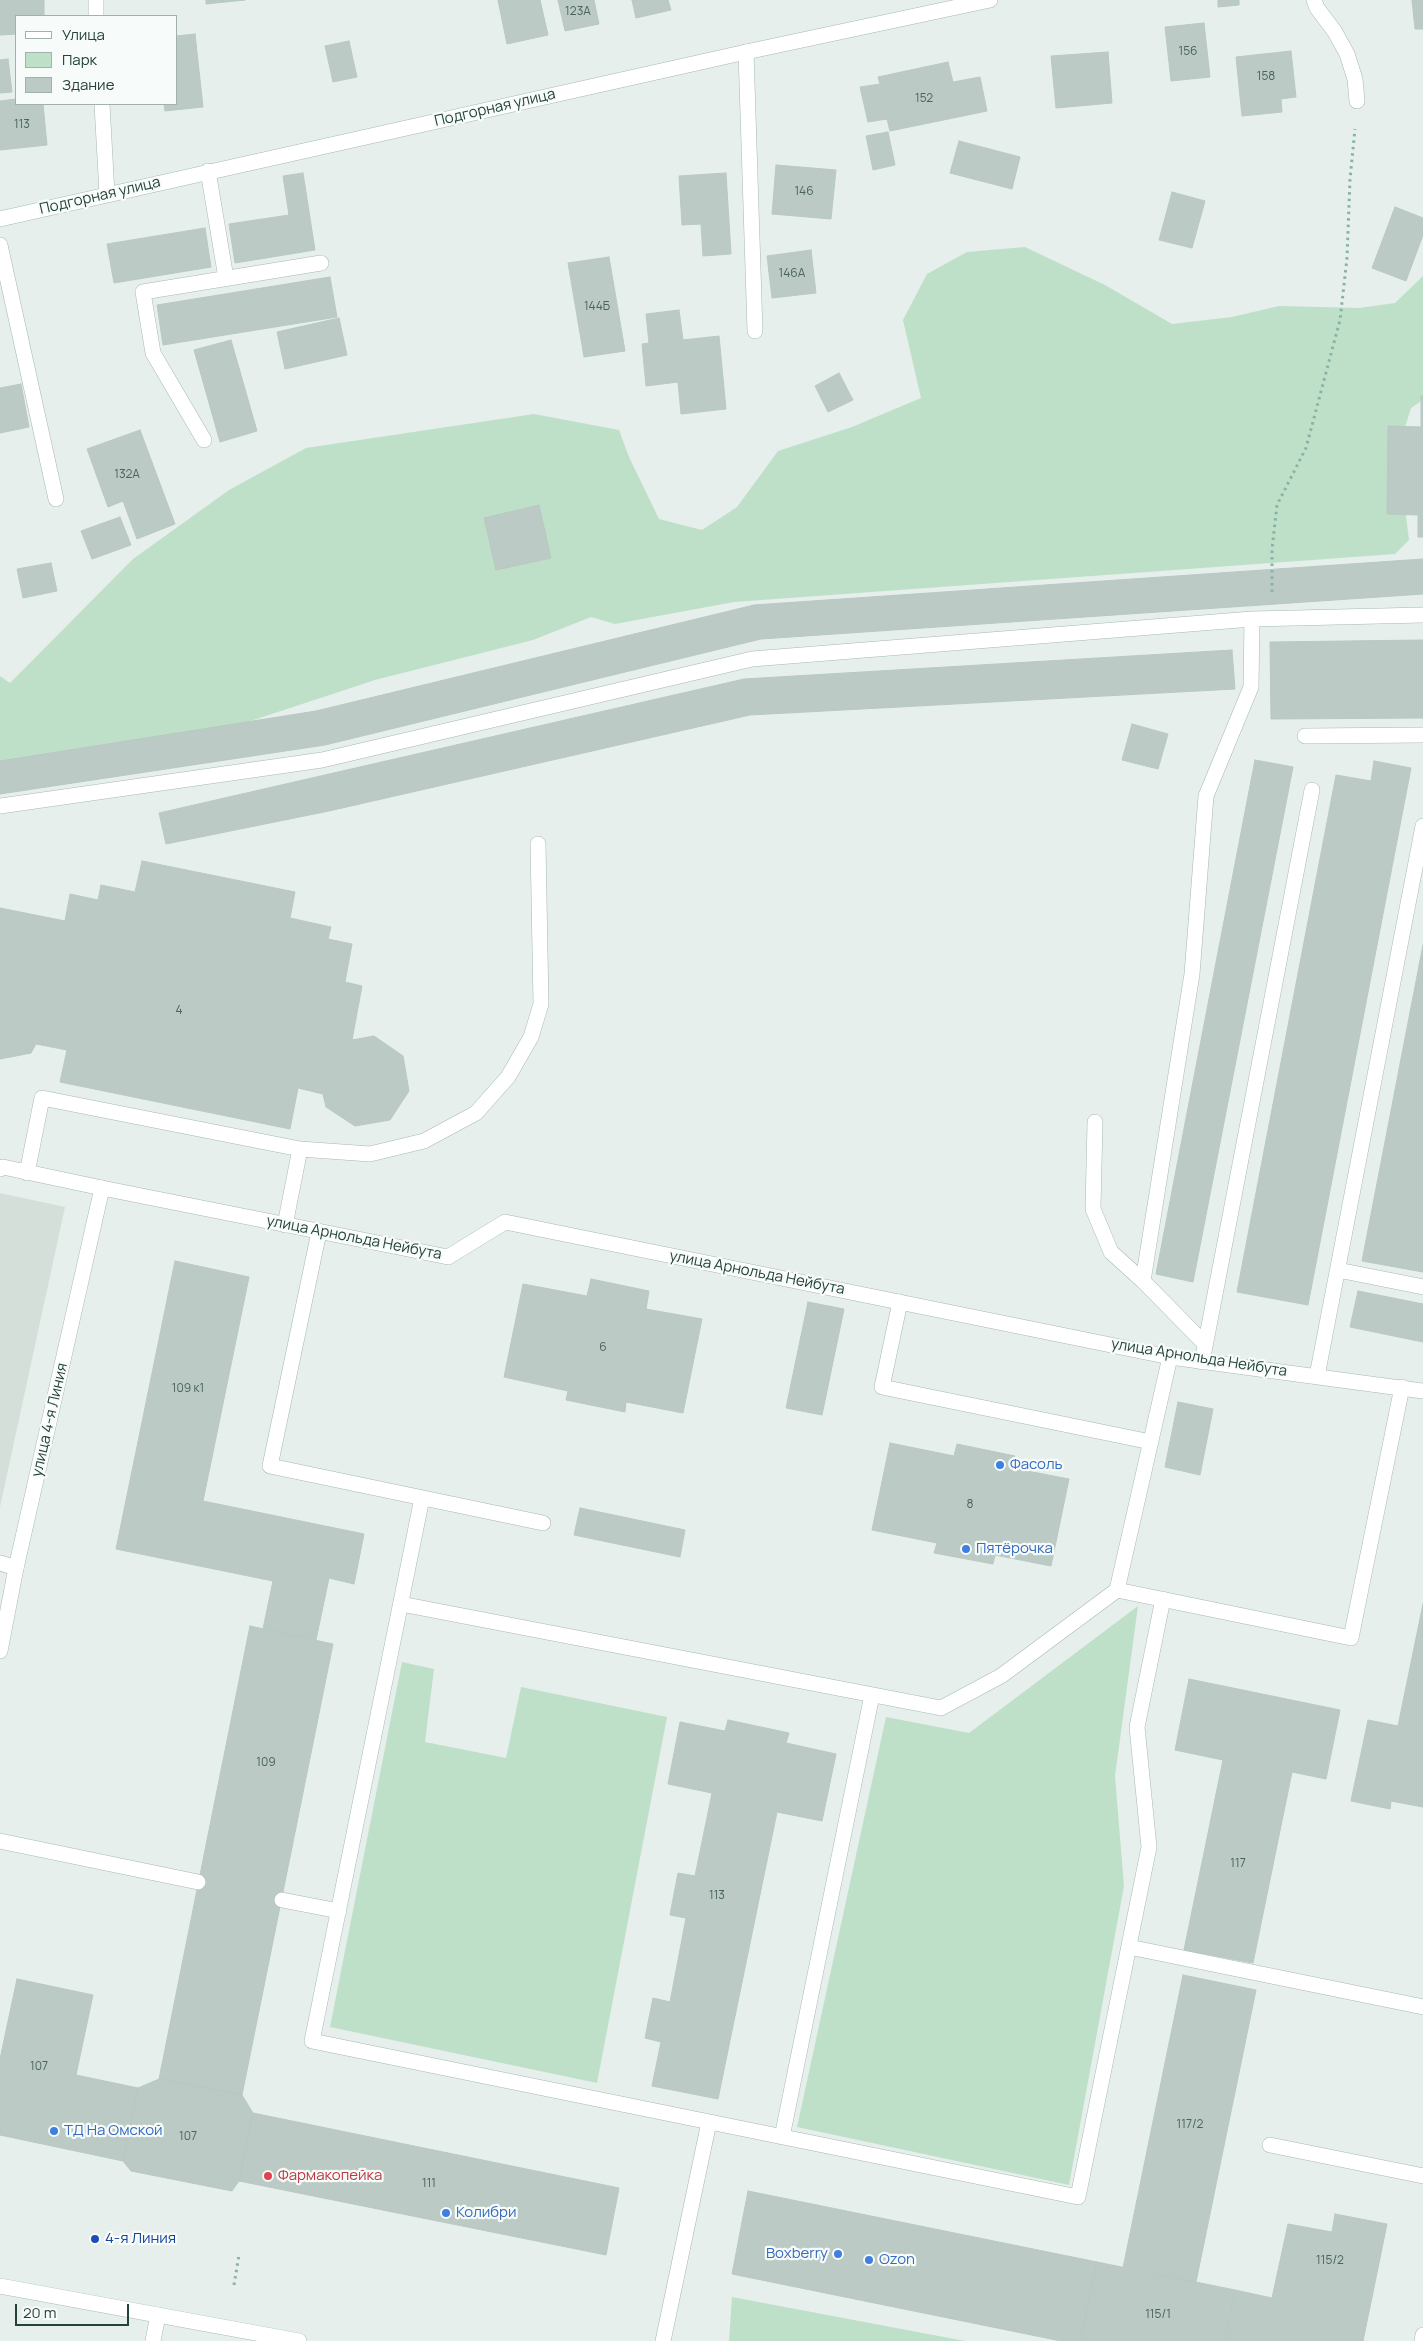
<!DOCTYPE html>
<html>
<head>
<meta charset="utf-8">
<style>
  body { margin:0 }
  #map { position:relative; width:1423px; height:2341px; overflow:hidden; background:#e6efeb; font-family:Manrope,sans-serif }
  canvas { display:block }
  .legend { position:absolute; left:15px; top:15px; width:162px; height:90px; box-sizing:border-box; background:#f7fbf9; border:1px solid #a3b1ad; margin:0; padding:6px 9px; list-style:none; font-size:15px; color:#24423a }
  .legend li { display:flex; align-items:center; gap:10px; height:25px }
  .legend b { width:25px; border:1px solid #a3b1ad }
  .scale { position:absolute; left:15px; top:2304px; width:114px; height:22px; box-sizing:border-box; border:2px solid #24423a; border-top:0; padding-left:6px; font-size:15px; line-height:18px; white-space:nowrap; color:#24423a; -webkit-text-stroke:4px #f7fbf9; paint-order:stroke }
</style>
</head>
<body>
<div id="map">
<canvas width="1423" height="2341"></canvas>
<ul class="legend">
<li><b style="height:6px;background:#fff"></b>Улица</li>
<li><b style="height:14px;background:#bfe0c8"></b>Парк</li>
<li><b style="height:14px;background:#bbcac4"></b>Здание</li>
</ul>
<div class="scale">20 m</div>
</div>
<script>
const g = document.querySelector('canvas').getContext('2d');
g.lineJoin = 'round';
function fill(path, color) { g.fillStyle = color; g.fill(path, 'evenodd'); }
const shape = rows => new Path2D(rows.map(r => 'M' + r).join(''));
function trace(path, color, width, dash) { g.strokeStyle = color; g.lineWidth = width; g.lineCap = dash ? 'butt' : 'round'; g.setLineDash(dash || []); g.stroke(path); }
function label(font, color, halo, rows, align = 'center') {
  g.font = font + ' Manrope,sans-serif'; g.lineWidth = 4.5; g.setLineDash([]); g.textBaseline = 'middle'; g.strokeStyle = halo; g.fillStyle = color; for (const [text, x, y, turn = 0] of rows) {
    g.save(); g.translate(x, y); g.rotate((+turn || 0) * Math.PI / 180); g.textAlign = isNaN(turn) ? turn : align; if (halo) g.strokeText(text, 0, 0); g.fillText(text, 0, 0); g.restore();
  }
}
const built = shape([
  [0,1193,65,1207,0,1507]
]);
const green = shape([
  [1025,247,1105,285,1172,324,1232,317,1279,306,1359,308,1395,303,1423,276,1423,400,1411,408,1398,450,1409,540,1395,554,734,602,615,624,591,617,533,640,375,680,199,738,0,769,0,676,10,683,133,559,229,490,306,448,534,414,619,430,629,457,659,519,702,530,737,507,778,451,852,427,921,398,903,320,927,274,967,252],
  [1138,1606,1115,1776,1124,1886,1069,2185,797,2127,886,1717,969,1733],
  [402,1662,434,1669,425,1742,506,1758,521,1687,667,1717,597,2083,330,2027],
  [732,2297,965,2341,729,2341]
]);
const building = shape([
  [0,0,44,0,44,16,16,16,16,34,0,35,0,0],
  [206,0,245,0,206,4,206,0],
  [498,0,540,0,548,35,507,44,498,0],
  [558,0,594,0,599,24,565,31,558,0],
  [632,0,668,0,671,10,636,18,632,0],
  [1218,0,1239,0,1239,5,1218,7,1218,0],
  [1412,0,1423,0,1423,29,1415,29,1412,0],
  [1204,23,1210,77,1171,81,1165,27,1204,23],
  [195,34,203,107,165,111,164,104,176,104,176,36,195,34],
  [349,41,357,77,333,82,325,46,349,41],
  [1291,51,1296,97,1281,99,1282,112,1242,116,1236,57,1291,51],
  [1108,52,1112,103,1056,108,1051,56,1108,52],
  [8,59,12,92,0,93,0,60,8,59],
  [948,62,953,82,980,77,987,111,890,131,887,119,868,122,860,87,880,84,878,77,948,62],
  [16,99,16,104,43,104,47,145,0,150,0,101,16,99],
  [888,132,895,165,873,170,866,136,888,132],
  [959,141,1020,157,1012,189,950,173,959,141],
  [776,165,836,170,831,219,772,214,776,165],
  [303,173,315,250,235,263,229,224,289,215,283,176,303,173],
  [726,173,731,254,703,256,701,224,682,225,679,176,726,173],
  [1172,192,1205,201,1192,248,1159,240,1172,192],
  [1395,207,1423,218,1423,235,1406,281,1372,268,1395,207],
  [205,228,211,267,114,283,107,244,205,228],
  [811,250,816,293,772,298,767,256,811,250],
  [609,257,625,351,584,357,568,263,609,257],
  [330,277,337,317,163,345,157,305,330,277],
  [679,310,683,340,719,336,726,409,681,414,678,382,646,386,642,344,649,343,646,314,679,310],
  [339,318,347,355,285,369,277,332,339,318],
  [231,340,257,431,220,442,194,350,231,340],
  [839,373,853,400,828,412,815,386,839,373],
  [21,384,29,427,0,433,0,388,21,384],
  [1421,396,1423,396,1423,537,1418,537,1418,515,1387,514,1388,426,1421,427,1421,396],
  [140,430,175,524,137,539,123,501,108,507,87,449,140,430],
  [539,505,551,558,496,570,484,518,539,505],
  [120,517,131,545,92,559,81,531,120,517],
  [1423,559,1423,594,761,639,325,745,0,794,0,761,316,711,754,605,1423,559],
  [51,563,57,591,23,598,17,569,51,563],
  [1423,640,1423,718,1271,719,1270,642,1423,640],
  [1232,650,1235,689,750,715,329,811,166,844,159,813,744,679,1232,650],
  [1132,724,1168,734,1158,769,1122,760,1132,724],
  [1255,760,1293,767,1193,1282,1156,1274,1255,760],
  [1374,761,1411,768,1308,1305,1237,1292,1336,775,1371,781,1374,761],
  [142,861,295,892,290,918,331,927,328,939,352,944,345,982,362,986,352,1040,374,1036,403,1056,409,1091,390,1120,355,1126,326,1107,323,1094,298,1088,290,1129,60,1082,67,1050,36,1044,31,1053,0,1059,0,908,65,921,70,894,98,900,101,885,135,892,142,861],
  [1423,945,1423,1272,1362,1261,1423,945],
  [175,1261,249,1277,203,1501,364,1534,354,1584,329,1578,316,1640,263,1629,273,1581,116,1549,175,1261],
  [591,1279,649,1291,646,1309,702,1319,683,1413,626,1402,625,1412,566,1400,568,1391,504,1377,523,1284,587,1296,591,1279],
  [1358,1291,1423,1304,1423,1342,1350,1327,1358,1291],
  [808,1302,844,1309,822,1415,786,1408,808,1302],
  [1178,1402,1213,1409,1200,1475,1165,1467,1178,1402],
  [890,1443,954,1456,957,1444,1015,1456,1012,1468,1069,1479,1051,1566,995,1555,993,1564,934,1553,937,1543,872,1530,890,1443],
  [580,1508,685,1530,680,1557,574,1535,580,1508],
  [1423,1604,1423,1807,1391,1801,1390,1809,1351,1801,1368,1720,1398,1726,1423,1604],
  [250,1626,333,1644,242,2095,159,2079,250,1626],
  [1189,1679,1340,1710,1326,1779,1292,1772,1253,1963,1184,1950,1223,1760,1175,1750,1189,1679],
  [728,1720,789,1733,786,1743,836,1754,822,1821,777,1812,718,2099,652,2086,661,2042,645,2038,653,1998,670,2002,686,1918,670,1915,678,1873,695,1876,712,1793,668,1784,680,1722,725,1731,728,1720],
  [1183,1975,1256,1990,1196,2282,1123,2268,1183,1975],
  [17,1979,93,1995,76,2075,138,2088,123,2161,0,2135,0,2059,17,1979],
  [159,2079,242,2095,253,2113,239,2181,232,2191,131,2171,123,2161,138,2088,159,2079],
  [253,2113,619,2188,606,2255,239,2181,253,2113],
  [748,2191,1097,2262,1080,2341,1061,2341,732,2274,748,2191],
  [1335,2214,1387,2224,1363,2341,1225,2341,1235,2290,1272,2298,1288,2224,1332,2232,1335,2214],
  [1097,2262,1235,2290,1225,2341,1080,2341,1097,2262]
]);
const path = shape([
  [1272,592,1272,549,1277,505,1306,448,1340,320,1347,258,1350,179,1355,129],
  [234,2285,239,2255]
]);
const service = shape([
  [1314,0,1317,8,1335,32,1347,54,1355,79,1357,101],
  [746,52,755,331],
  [208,171,226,278],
  [0,245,56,499],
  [204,440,153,353,143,292,321,263],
  [1305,736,1423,735],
  [0,806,322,760,752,659,1252,619,1423,615],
  [1095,1122,1093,1209,1111,1252,1143,1281,1205,1344],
  [300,1149,370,1154,424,1141,476,1113,508,1077,531,1037,541,1004,538,844],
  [0,1169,3,1167,102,1188],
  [27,1173,42,1098,300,1149,285,1225],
  [319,1232,270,1466,543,1523],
  [1338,1270,1423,1287],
  [1143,1281,1192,974,1206,796,1251,687,1252,619],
  [900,1302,882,1387,1151,1442],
  [1202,1362,1312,790],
  [1317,1376,1423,826],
  [422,1498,312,2041,1078,2197,1149,1847,1137,1727,1163,1599],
  [0,1563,16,1568],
  [1117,1590,1351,1638,1402,1387],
  [401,1604,941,1708,1001,1676,1117,1590,1170,1357],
  [0,1841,198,1882],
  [282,1900,339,1911],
  [1129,1947,1423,2007],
  [782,2137,872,1695],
  [1270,2145,1423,2176],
  [153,2341,158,2315],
  [663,2341,709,2122],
  [1422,2341,1423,2335]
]);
const minor = shape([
  [96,0,96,16],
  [102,104,107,194],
  [0,1651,16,1568,102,1188,448,1257,505,1222,1170,1357,1423,1391]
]);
const tertiary = shape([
  [0,219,746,52,990,0]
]);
const secondary = shape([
  [0,2286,299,2341]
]);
const markers = [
  [1000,1465,5,"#3f7fe0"],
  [966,1549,5,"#3f7fe0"],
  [54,2131,5,"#3f7fe0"],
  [268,2176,5,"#e0444e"],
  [446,2213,5,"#3f7fe0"],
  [95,2239,5,"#1a4fb4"],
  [838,2254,5,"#3f7fe0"],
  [869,2260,5,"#3f7fe0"]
];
const numberNames = [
  ["123А",578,12],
  ["156",1188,52],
  ["158",1266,77],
  ["152",924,99],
  ["113",22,125],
  ["146",804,192],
  ["146А",792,274],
  ["144Б",597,307],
  ["132А",127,475],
  ["4",179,1011],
  ["6",603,1348],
  ["109 к1",188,1389],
  ["8",970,1505],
  ["109",266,1763],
  ["117",1238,1864],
  ["113",717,1896],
  ["107",39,2067],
  ["117/2",1190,2125],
  ["107",188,2137],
  ["111",429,2184],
  ["115/2",1330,2261],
  ["115/1",1158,2315]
];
const streetNames = [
  ["Подгорная улица",495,108,-13],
  ["Подгорная улица",100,196,-13],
  ["улица Арнольда Нейбута",354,1238,11],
  ["улица Арнольда Нейбута",757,1273,11],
  ["улица Арнольда Нейбута",1199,1358,9],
  ["улица 4-я Линия",50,1420,-77]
];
const shopNames = [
  ["Фасоль",1010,1465],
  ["Пятёрочка",976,1549],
  ["ТД На Омской",64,2131],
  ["Колибри",456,2213],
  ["Boxberry",828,2254,"right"],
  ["Ozon",879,2260]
];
const healthNames = [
  ["Фармакопейка",278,2176]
];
const transitNames = [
  ["4-я Линия",105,2239]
];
fill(built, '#d4dfda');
fill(green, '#bfe0c8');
fill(building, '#bbcac4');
trace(building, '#b8c9c2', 1);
trace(service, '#a8b8b2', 16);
trace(minor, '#a8b8b2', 16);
trace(tertiary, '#a8b8b2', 16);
trace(secondary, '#a4bbb3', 16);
trace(path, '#86b3a5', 3, [2.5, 4]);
trace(service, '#fff', 15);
trace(minor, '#fff', 15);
trace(tertiary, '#fff', 15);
trace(secondary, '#fff', 15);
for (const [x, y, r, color] of markers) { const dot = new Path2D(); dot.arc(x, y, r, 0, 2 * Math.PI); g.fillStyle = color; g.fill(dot); trace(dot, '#f7fbf9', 2); }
label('12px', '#4a645c', null, numberNames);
label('15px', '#24423a', '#f7fbf9', streetNames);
label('15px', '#366cbe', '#f7fbf9', shopNames, 'left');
label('15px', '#be3a42', '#f7fbf9', healthNames, 'left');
label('15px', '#164399', '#f7fbf9', transitNames, 'left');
</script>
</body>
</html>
